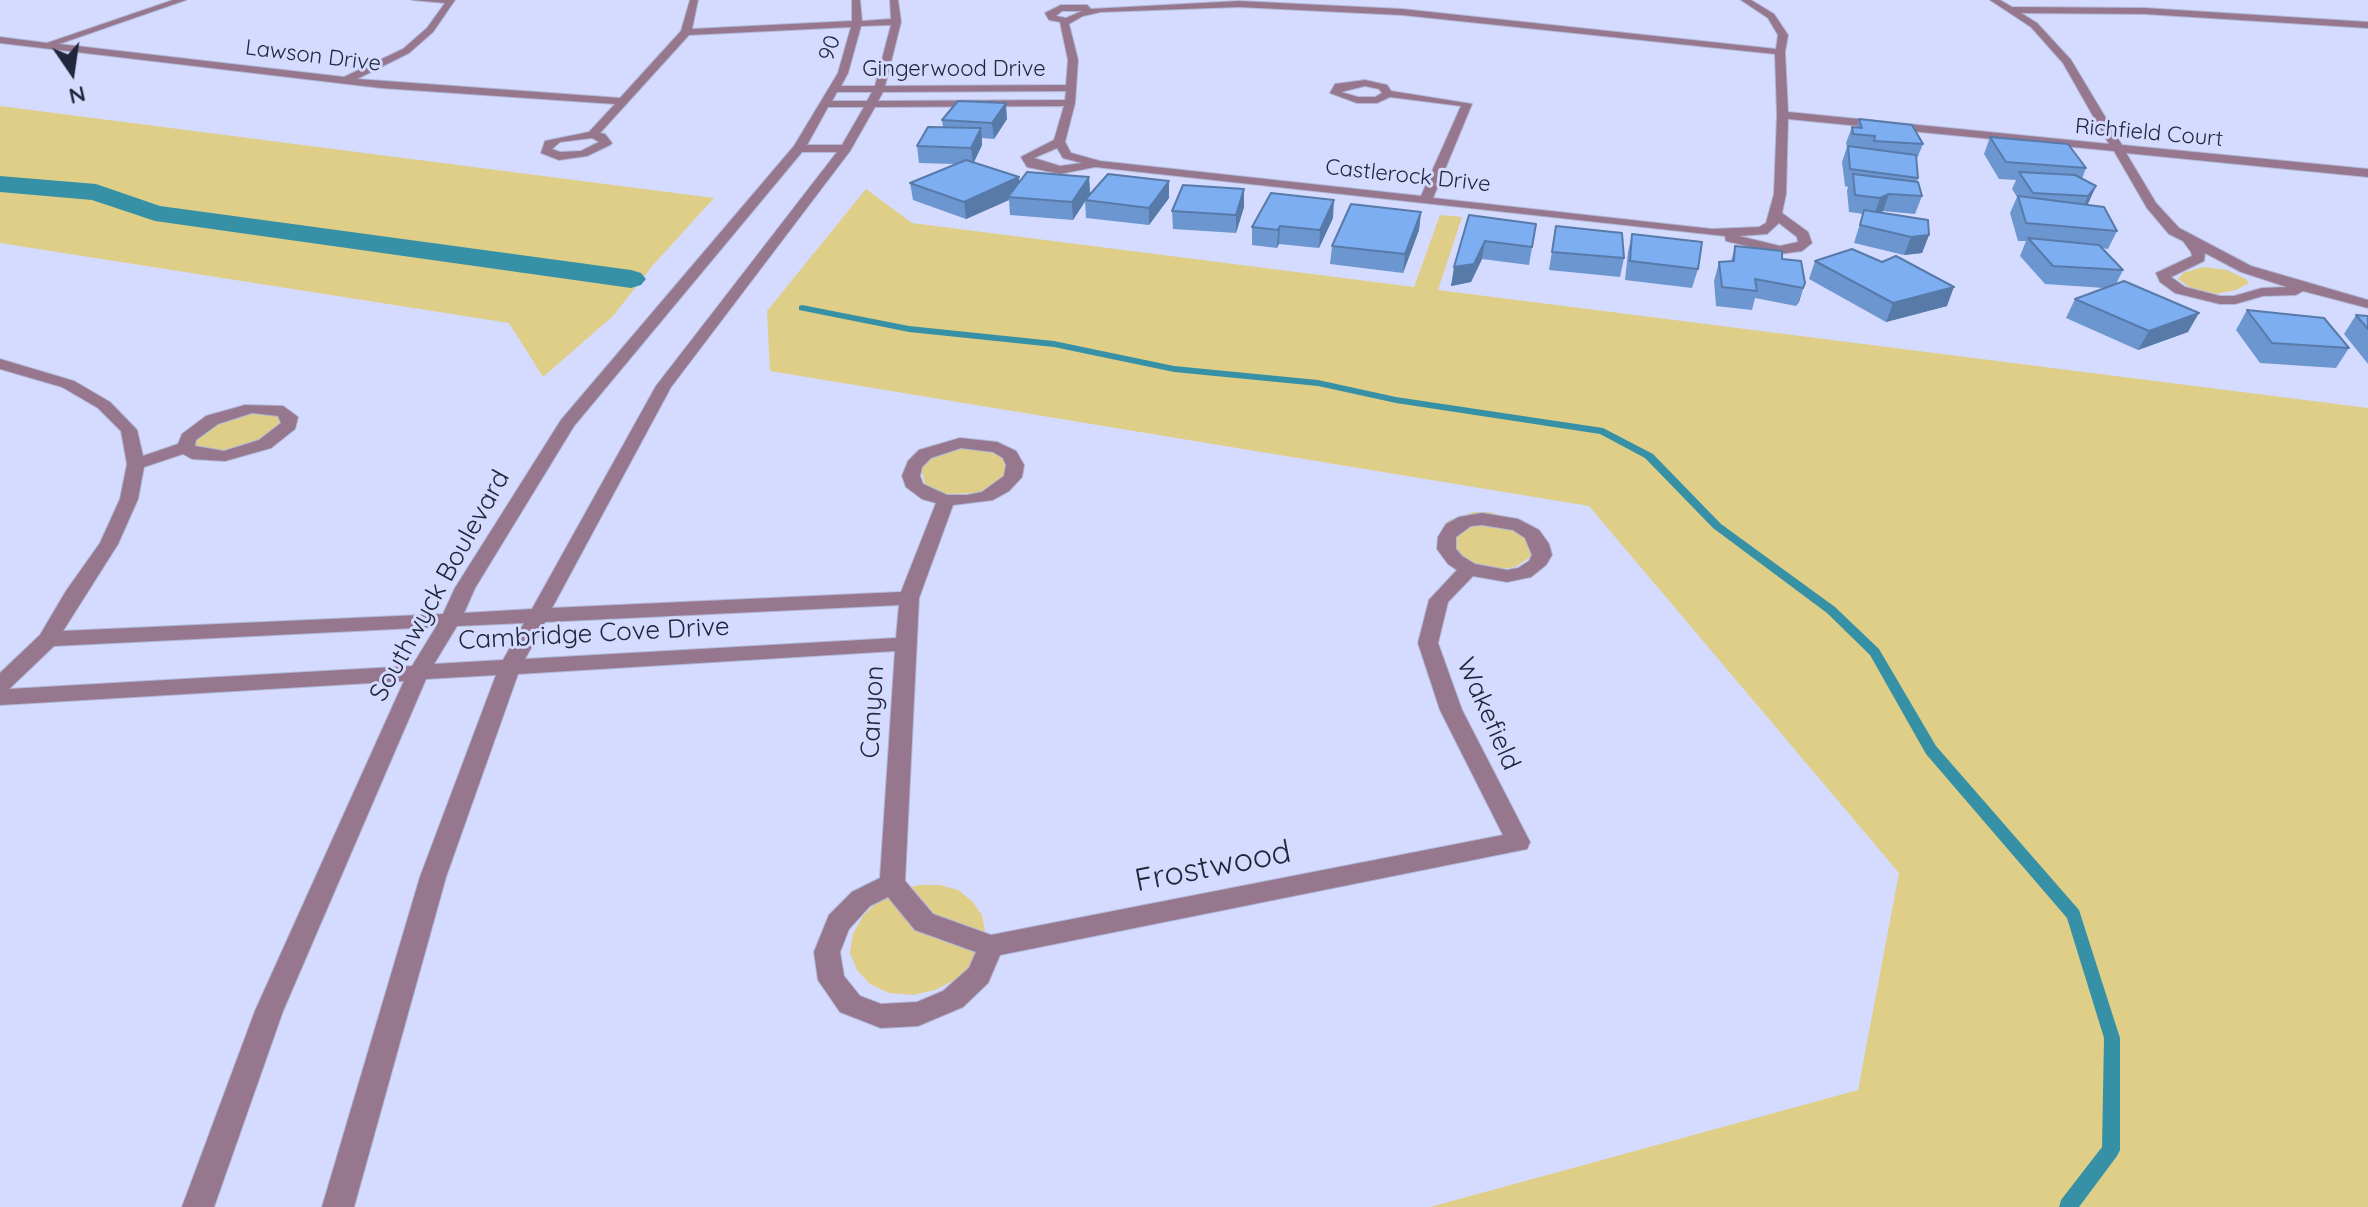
<!DOCTYPE html>
<html>
<head>
<meta charset="utf-8">
<style>
  body { margin:0 }
  #map { position:relative; width:2368px; height:1207px; overflow:hidden; background:#d4dbfe; font-family:Quicksand,sans-serif }
  canvas { display:block }
  .north { position:absolute; left:32px; top:32px; width:80px; height:80px; -webkit-text-stroke:6px #d4dbfe; paint-order:stroke; rotate:167deg; font-size:22px; font-weight:700; line-height:32px; text-align:center; color:#22263b }
  .north::after { content:''; display:block; margin:auto; width:28px; height:36px; background:#22263b; clip-path:polygon(50% 0,100% 100%,50% 72%,0 100%) }
</style>
</head>
<body>
<div id="map">
<canvas width="2368" height="1207"></canvas>
<div class="north">N</div>
</div>
<script>
const g = document.querySelector('canvas').getContext('2d');
g.lineJoin = 'round';
function fill(path, color) { g.fillStyle = color; g.fill(path, 'evenodd'); }
const shape = rows => new Path2D(rows.map(r => 'M' + r).join(''));
function trace(path, color, width, dash) { g.strokeStyle = color; g.lineWidth = width; g.lineCap = dash ? 'butt' : 'round'; g.setLineDash(dash || []); g.stroke(path); }
function label(font, color, halo, rows, align = 'center') {
  g.font = font + ' Quicksand,sans-serif'; g.lineWidth = 6; g.setLineDash([]); g.textBaseline = 'middle'; g.strokeStyle = halo; g.fillStyle = color; for (const [text, x, y, turn = 0] of rows) {
    g.save(); g.translate(x, y); g.rotate((+turn || 0) * Math.PI / 180); g.textAlign = isNaN(turn) ? turn : align; if (halo) g.strokeText(text, 0, 0); g.fillText(text, 0, 0); g.restore();
  }
}
const green = shape([
  [0,106,714,198,654,264,613,316,543,377,509,323,0,243],
  [866,189,912,223,1414,287,1440,215,1462,217,1438,290,2368,408,2368,1207,1430,1207,1858,1090,1899,873,1589,506,770,371,767,311],
  [2203,267,2227,270,2246,279,2249,283,2236,290,2215,294,2189,287,2178,279,2183,273],
  [240,413,279,413,287,423,249,450,194,452,191,439,198,431],
  [950,448,991,448,1007,459,1007,475,990,489,977,493,947,494,934,491,925,484,921,468,927,460],
  [1474,512,1489,512,1517,520,1535,554,1515,567,1501,569,1468,564,1440,538,1442,528,1449,520],
  [919,885,940,885,958,890,972,901,982,915,985,931,981,950,971,967,955,980,935,990,913,995,889,993,870,984,857,970,850,953,853,934,863,916,878,901,897,890]
]);
const stream = shape([
  [802,305,909,326,1054,341,1174,366,1318,380,1396,397,1603,428,1653,454,1721,524,1835,607,1879,649,1936,746,2079,910,2120,1038,2120,1150,2117,1156,2079,1207,2059,1207,2061,1200,2102,1147,2104,1038,2067,918,1926,754,1870,655,1827,613,1713,528,1645,458,1600,434,1396,403,1318,386,1174,372,1054,347,909,332,799,310,799,306,802,305]
]);
const canal = shape([
  [0,176,96,184,160,206,631,270,641,273,646,279,641,285,631,288,155,221,92,200,0,192,0,176]
]);
const minor = shape([
  [173,0,186,0,59,44,344,77,403,49,427,28,445,3,412,0,455,0,433,32,409,53,357,79,620,98,681,31,690,0,698,0,692,29,852,21,852,0,860,0,862,21,891,19,890,0,898,0,901,22,885,86,1066,85,1068,60,1060,22,1049,20,1045,13,1061,5,1087,5,1091,9,1239,1,1402,9,1776,49,1778,35,1768,18,1741,0,1751,0,1774,14,1788,35,1785,52,1788,112,2109,144,2063,63,2031,27,1990,0,2000,0,2012,7,2145,8,2368,22,2368,28,2145,14,2021,13,2037,23,2071,60,2122,145,2368,169,2368,177,2126,153,2156,203,2179,228,2251,266,2368,300,2368,308,2303,291,2296,295,2263,296,2235,304,2220,304,2175,293,2160,282,2156,273,2192,256,2191,252,2183,241,2169,234,2147,208,2114,151,1788,119,1786,194,1782,213,1808,232,1812,243,1802,251,1780,254,1726,241,1725,236,1095,167,1060,174,1027,167,1021,157,1054,140,1064,106,875,107,850,151,671,387,552,608,901,592,936,503,922,499,906,487,902,476,908,461,919,450,960,438,997,442,1016,451,1024,465,1022,477,1009,491,993,500,953,505,919,598,905,881,933,914,991,935,1503,835,1440,710,1418,643,1429,600,1457,570,1448,564,1437,549,1438,537,1446,524,1459,517,1482,513,1518,519,1539,530,1549,544,1552,555,1546,565,1531,577,1507,582,1473,576,1448,602,1438,643,1462,710,1530,842,1527,849,1000,955,988,983,963,1007,918,1026,881,1028,840,1012,818,980,814,952,829,915,852,892,880,878,895,651,518,674,446,877,354,1207,322,1207,420,877,496,675,426,679,283,1011,214,1207,182,1207,255,1011,404,681,0,705,0,673,40,635,66,591,100,543,120,499,127,464,121,431,98,408,62,387,0,369,0,359,74,381,110,402,137,430,143,456,178,444,182,434,206,416,245,405,283,406,298,417,295,429,271,448,225,461,192,459,183,454,144,467,138,499,118,544,63,631,443,614,455,588,561,420,794,146,838,73,851,27,689,35,600,133,605,134,612,143,610,145,587,156,559,160,541,153,545,141,589,132,615,104,381,88,0,43,0,37,47,43,173,0],
  [1239,7,1402,15,1775,54,1777,115,1774,194,1766,223,1759,227,1712,229,1433,198,1472,104,1391,91,1387,85,1365,80,1335,84,1330,93,1357,103,1377,103,1390,97,1461,106,1421,196,1100,161,1071,153,1065,142,1075,103,1078,60,1069,24,1083,16,1101,12,1239,7],
  [1062,11,1082,11,1066,18,1056,16,1062,11],
  [891,25,875,86,841,86,848,73,861,26,891,25],
  [1365,86,1379,89,1382,93,1375,97,1358,97,1341,92,1365,86],
  [1066,91,1065,100,878,101,883,92,1066,91],
  [837,92,872,92,867,101,832,101,837,92],
  [828,107,864,107,842,145,807,145,828,107],
  [592,138,599,142,581,151,560,152,552,149,560,142,592,138],
  [1057,148,1063,158,1082,163,1060,166,1034,158,1057,148],
  [802,152,837,152,656,386,532,609,464,613,475,588,574,426,802,152],
  [1779,223,1797,237,1798,242,1780,246,1739,236,1767,234,1779,223],
  [2205,253,2241,272,2287,287,2262,288,2234,296,2220,296,2185,287,2171,277,2204,261,2205,253],
  [252,413,278,416,281,423,259,440,224,451,195,446,196,440,218,424,252,413],
  [961,448,993,452,1003,458,1006,465,1004,476,982,492,967,495,947,495,923,484,920,476,922,467,931,458,961,448],
  [1482,525,1513,530,1525,538,1532,555,1529,561,1518,568,1507,570,1475,564,1462,556,1456,549,1456,537,1471,526,1482,525],
  [899,605,896,638,525,659,545,622,899,605],
  [524,623,503,660,434,664,457,626,524,623],
  [436,627,412,666,9,689,54,646,436,627],
  [888,897,915,930,976,952,969,968,943,991,917,1002,881,1004,860,996,844,976,840,952,849,929,870,906,888,897]
]);
const wall = shape([
  [1007,119,994,139,982,138,982,145,974,162,1020,182,1089,177,1090,194,1086,199,1169,198,1149,225,1086,218,1085,201,1073,220,1010,215,1009,200,966,219,913,200,910,183,955,164,919,163,917,146,943,128,942,120],
  [1859,119,1923,144,1916,161,1918,178,1917,182,1922,196,1915,214,1883,211,1880,213,1929,235,1922,253,1904,255,1854,243,1863,214,1849,212,1847,191,1848,187,1845,186,1842,162,1847,147,1846,143,1852,127,1857,127],
  [1990,137,2086,168,2082,179,2096,186,2087,205,2117,231,2108,249,2102,248,2123,270,2116,284,2188,332,2138,350,2066,318,2075,299,2104,288,2045,284,2020,256,2026,241,2018,241,2010,213,2017,197,2012,189,2016,180,1999,179,1984,154],
  [1244,189,1244,207,1236,233,1173,229,1172,211],
  [1421,212,1419,230,1403,273,1330,264,1332,246],
  [1469,215,1536,224,1529,265,1482,259,1471,282,1451,286],
  [1333,218,1319,248,1279,244,1277,248,1252,245,1252,227],
  [1556,226,1624,258,1620,277,1549,270],
  [1632,234,1698,269,1692,288,1625,280,1628,252],
  [1735,246,1782,259,1805,283,1796,306,1755,298,1752,310,1716,306,1714,281,1719,262,1731,261],
  [1815,261,1947,306,1886,322,1809,279],
  [2247,310,2349,348,2336,368,2260,363,2236,330],
  [2356,315,2368,316,2368,364,2344,334]
]);
const shadedWall = shape([
  [1006,103,1007,119,994,139,992,123],
  [981,128,982,145,973,164,971,148],
  [1019,177,1021,194,1008,197,1009,200,966,219,964,202],
  [1089,177,1090,194,1073,220,1072,202],
  [1169,181,1169,198,1149,225,1149,208],
  [2096,186,2088,204,2080,214,2088,196],
  [1244,189,1244,207,1236,233,1236,215],
  [1889,194,1883,211,1874,216,1880,198],
  [1334,200,1333,218,1319,248,1320,230],
  [1421,212,1419,230,1403,273,1405,254],
  [1280,226,1279,244,1277,248,1278,230],
  [1929,235,1922,253,1904,255,1911,237],
  [1485,241,1482,259,1471,282,1451,286,1454,267],
  [1805,283,1799,302,1796,306,1803,288],
  [1954,287,1947,306,1886,322,1893,303],
  [2199,313,2188,332,2138,350,2149,331]
]);
const building = shape([
  [958,101,1006,103,992,123,942,120,958,101],
  [1859,119,1912,125,1923,144,1874,141,1875,136,1853,134,1852,127,1862,128,1859,119],
  [928,127,981,128,971,148,917,146,928,127],
  [1990,137,2068,144,2086,168,2006,162,1990,137],
  [1848,146,1916,155,1918,178,1850,169,1848,146],
  [966,160,1019,177,964,202,910,183,966,160],
  [1027,172,1089,177,1072,202,1008,197,1027,172],
  [2019,172,2075,175,2096,186,2088,196,2033,193,2019,172],
  [1108,174,1169,181,1149,208,1085,200,1108,174],
  [1853,174,1918,182,1922,196,1889,194,1880,198,1855,195,1853,174],
  [1183,185,1244,189,1236,215,1172,211,1183,185],
  [1271,193,1334,200,1320,230,1280,226,1278,230,1252,227,1271,193],
  [2018,196,2104,207,2117,231,2026,223,2018,196],
  [1351,204,1421,212,1405,254,1332,246,1351,204],
  [1864,210,1928,220,1929,235,1911,237,1860,225,1864,210],
  [1469,215,1536,224,1532,247,1485,241,1474,264,1454,267,1469,215],
  [1556,226,1622,233,1624,258,1552,252,1556,226],
  [1632,234,1702,242,1698,269,1630,261,1632,234],
  [2028,238,2099,245,2123,270,2053,266,2028,238],
  [1735,246,1782,251,1782,259,1801,261,1805,283,1803,288,1755,279,1757,291,1722,287,1719,262,1734,261,1735,246],
  [1852,249,1882,262,1896,256,1954,287,1893,303,1815,261,1852,249],
  [2124,281,2199,313,2149,331,2075,299,2124,281],
  [2247,310,2324,318,2349,348,2272,343,2247,310],
  [2356,315,2368,316,2368,329,2356,315]
]);
const farStreetnames = [
  ["90",830,48,-72],
  ["Lawson Drive",313,56,7],
  ["Gingerwood Drive",954,69],
  ["Richfield Court",2149,133,5],
  ["Castlerock Drive",1408,176,6]
];
const streetNames = [
  ["Southwyck Boulevard",440,586,-61],
  ["Cambridge Cove Drive",594,634,-3],
  ["Canyon",873,712,-87],
  ["Wakefield",1488,714,66]
];
const nearStreetnames = [
  ["Frostwood",1213,867,-11]
];
fill(green, '#dece88');
fill(stream, '#3791a6');
fill(canal, '#3791a6');
trace(minor, '#b0b7d7', 2);
fill(minor, '#97778e');
fill(wall, '#6c96d0');
fill(shadedWall, '#587aa9');
fill(building, '#7daef2');
trace(building, '#587aa9', 2);
label('22px', '#22263b', '#d4dbfe', farStreetnames);
label('26px', '#22263b', '#d4dbfe', streetNames);
label('32px', '#22263b', '#d4dbfe', nearStreetnames);
</script>
</body>
</html>
